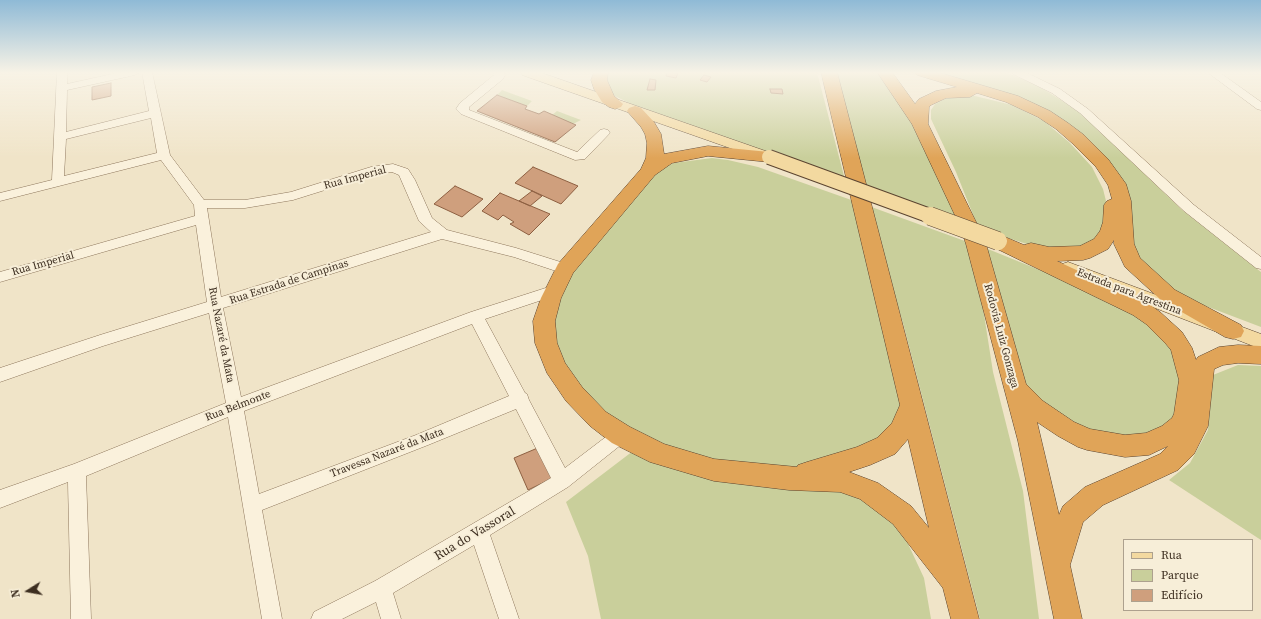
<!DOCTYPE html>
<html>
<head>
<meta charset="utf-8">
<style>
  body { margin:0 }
  #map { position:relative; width:1261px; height:619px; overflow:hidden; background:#f0e4c8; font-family:"Source Serif 4",serif }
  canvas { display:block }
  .legend { position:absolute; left:1123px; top:539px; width:130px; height:72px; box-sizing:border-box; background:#f7eed8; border:1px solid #ada18e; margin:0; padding:5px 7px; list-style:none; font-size:12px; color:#3d2e20 }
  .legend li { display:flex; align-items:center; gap:8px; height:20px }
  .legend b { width:20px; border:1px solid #ada18e }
  .north { position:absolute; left:8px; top:571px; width:40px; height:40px; -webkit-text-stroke:3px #f7eed8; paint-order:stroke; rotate:259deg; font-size:11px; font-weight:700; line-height:16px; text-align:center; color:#3d2e20 }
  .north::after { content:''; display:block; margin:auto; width:14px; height:18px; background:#3d2e20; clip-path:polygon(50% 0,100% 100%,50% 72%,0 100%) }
</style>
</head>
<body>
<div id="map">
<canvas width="1261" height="619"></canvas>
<ul class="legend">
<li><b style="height:5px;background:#f3d9a0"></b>Rua</li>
<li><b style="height:11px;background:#c9cf9b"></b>Parque</li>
<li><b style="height:11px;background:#cf9f7d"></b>Edifício</li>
</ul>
<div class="north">N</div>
</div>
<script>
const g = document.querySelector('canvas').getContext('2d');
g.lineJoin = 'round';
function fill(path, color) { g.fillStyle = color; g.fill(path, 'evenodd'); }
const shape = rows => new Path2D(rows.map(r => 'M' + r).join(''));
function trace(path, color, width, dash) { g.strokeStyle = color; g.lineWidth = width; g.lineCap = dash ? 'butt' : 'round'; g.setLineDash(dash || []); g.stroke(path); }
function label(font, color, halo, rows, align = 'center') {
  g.font = font + ' "Source Serif 4",serif'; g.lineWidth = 4; g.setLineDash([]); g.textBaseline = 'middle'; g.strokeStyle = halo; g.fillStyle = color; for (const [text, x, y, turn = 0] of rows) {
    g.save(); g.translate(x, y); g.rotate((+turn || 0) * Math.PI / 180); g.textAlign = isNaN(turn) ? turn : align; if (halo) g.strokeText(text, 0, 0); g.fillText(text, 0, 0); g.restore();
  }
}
const green = shape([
  [604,72,817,72,845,180,633,105,615,96,609,90,603,78],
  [832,72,879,72,922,140,970,239,865,199],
  [932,72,1005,72,1035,84,1079,111,1181,209,1261,272,1261,327,1182,297,1156,281,1130,247,1130,213,1093,146,983,88],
  [502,90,532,101,527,106,497,95],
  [961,95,971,95,1012,105,1044,121,1070,143,1092,167,1103,189,1106,201,1103,231,1095,243,1077,250,1049,251,986,231,978,227,956,172,931,119,931,110,935,104,945,99],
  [557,111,581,120,573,124,552,115],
  [712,158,728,160,758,167,857,202,901,405,898,420,874,444,805,469,717,465,621,430,580,392,552,340,559,294,569,269,659,169,674,163],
  [866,205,973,244,993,372,1023,491,1039,619,980,619,903,323],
  [978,245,1111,299,1171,337,1186,378,1170,433,1106,442,1020,388],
  [1238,365,1261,366,1261,540,1169,480,1190,463,1208,430,1213,375],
  [633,451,836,484,896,518,924,578,931,619,601,619,588,556,566,502]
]);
const building = shape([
  [667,72,678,73,676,78,666,76,667,72],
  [704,75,711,77,707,82,700,80,704,75],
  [650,79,656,80,655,90,647,90,650,79],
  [111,83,111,96,92,100,92,87,111,83],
  [770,89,782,89,783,94,771,93,770,89],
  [497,95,527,106,525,109,539,114,544,111,576,125,555,142,477,111,497,95],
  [533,167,578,186,561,204,515,183,533,167],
  [455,186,483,199,462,217,434,204,455,186],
  [532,191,542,196,530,206,519,201,532,191],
  [500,193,519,201,550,214,529,235,510,224,514,222,503,215,498,220,482,211,500,193],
  [540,447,555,477,528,490,514,458,540,447]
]);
const minor = shape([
  [57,72,67,72,67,84,121,72,140,72,135,75,67,90,66,132,149,111,142,72,152,72,170,155,204,200,245,200,291,192,371,167,393,164,408,169,415,180,432,218,447,230,516,248,570,265,572,269,570,273,565,274,514,257,442,239,223,308,241,397,471,312,555,285,560,286,562,290,560,294,485,319,525,393,527,394,529,400,565,468,615,430,621,427,627,430,630,435,627,440,568,487,490,535,519,619,499,619,474,545,393,593,401,619,381,619,376,602,342,619,311,619,314,612,375,581,551,478,516,409,428,445,262,510,282,619,262,619,228,417,86,476,91,619,71,619,68,482,0,508,0,490,74,464,226,403,209,313,103,346,0,382,0,368,100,335,207,302,196,225,0,282,0,272,195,216,194,205,161,160,0,201,0,193,52,180,57,72],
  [151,118,157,153,64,176,66,139,151,118],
  [392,172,399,175,419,221,431,232,221,297,207,208,245,208,293,200,376,174,392,172],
  [472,324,509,396,416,435,259,494,244,411,472,324],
  [494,72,504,72,505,75,503,79,469,107,469,110,577,152,600,130,604,129,608,130,610,133,585,159,575,160,461,114,456,109,460,103,494,75,494,72],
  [1012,72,1025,72,1060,89,1088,109,1194,205,1261,257,1261,269,1256,268,1184,211,1080,113,1052,93,1013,74,1012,72],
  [1207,72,1219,72,1261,102,1261,110,1257,109,1207,72]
]);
const major = shape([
  [521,72,539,72,774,154,776,157,774,160,769,162,764,160,522,75,521,72],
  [1068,262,1261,334,1261,349,1062,272,1059,268,1062,264,1068,262]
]);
const highway = shape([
  [594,72,608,72,607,80,614,96,623,104,621,107,615,109,609,107,602,102,594,89,591,80,594,72],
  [821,72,837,72,979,619,951,619,943,588,893,524,860,499,840,492,789,490,714,481,650,462,612,443,590,426,566,401,547,373,535,343,533,321,541,298,558,264,641,169,646,158,647,143,645,134,641,127,627,111,629,108,635,106,641,108,654,122,661,134,664,154,708,146,769,152,775,153,778,157,775,161,769,162,708,156,672,163,655,175,573,273,561,298,555,321,557,343,565,363,582,387,606,412,630,427,664,444,714,459,797,467,798,465,807,462,857,447,877,438,892,423,900,405,821,72],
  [908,439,929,528,911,506,878,483,849,472,870,465,895,454,908,439],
  [877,72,892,72,915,104,919,99,936,91,957,87,917,75,914,72,937,72,1018,96,1050,111,1068,123,1084,135,1108,159,1126,184,1131,201,1134,244,1140,258,1175,290,1241,325,1244,331,1241,337,1233,339,1225,337,1161,300,1125,267,1114,244,1114,240,1108,249,1090,258,1083,260,1057,261,1147,303,1160,312,1182,332,1192,348,1196,360,1198,357,1219,347,1238,345,1261,346,1261,364,1238,363,1223,365,1214,369,1208,426,1194,454,1178,470,1103,505,1083,522,1070,565,1082,619,1054,619,1018,441,966,244,960,226,912,124,877,72],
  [977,93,1006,102,1038,117,1056,129,1072,143,1096,167,1108,185,1112,199,1107,201,1104,205,1103,222,1100,231,1094,239,1080,246,1049,247,1031,243,1024,245,998,234,991,236,988,241,991,246,1133,315,1146,324,1166,344,1171,350,1179,380,1174,414,1172,418,1162,426,1146,433,1125,435,1090,429,1074,422,1043,401,1026,384,986,244,978,226,928,124,929,107,931,105,946,98,970,97,977,93],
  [1037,422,1058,436,1078,447,1087,450,1125,457,1149,455,1168,446,1160,454,1085,487,1063,506,1059,515,1037,422]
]);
const majorBridgeFar1 = shape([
  [769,157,933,217]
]);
const majorBridge = shape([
  [930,216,998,241]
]);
const streetNames = [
  ["Rua Imperial",355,178,-15],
  ["Rua Imperial",43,264,-16],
  ["Rua Estrada de Campinas",289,282,-18],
  ["Estrada para Agrestina",1129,292,21],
  ["Rua Nazaré da Mata",221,335,79],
  ["Rodovia Luiz Gonzaga",1001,336,75],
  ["Rua Belmonte",238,406,-21],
  ["Travessa Nazaré da Mata",387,453,-21]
];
const nearStreetnames = [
  ["Rua do Vassoral",475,534,-31]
];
fill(green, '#c9cf9b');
fill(building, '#cf9f7d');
trace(building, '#8d5f41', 1);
trace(minor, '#8d765c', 1);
trace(major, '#5b4430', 1);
trace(highway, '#5b4430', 1);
fill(minor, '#faf1dc');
fill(major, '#f3d9a0');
fill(highway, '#e0a458');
trace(majorBridgeFar1, '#5b4430', 16, []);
trace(majorBridge, '#5b4430', 19, []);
trace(majorBridgeFar1, '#f3d9a0', 14);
trace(majorBridge, '#f3d9a0', 18);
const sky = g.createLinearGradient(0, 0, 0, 158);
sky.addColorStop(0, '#8fbad6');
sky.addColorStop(0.46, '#f8f3e6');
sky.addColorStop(1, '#f8f3e600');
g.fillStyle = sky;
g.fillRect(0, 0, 1261, 158);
label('11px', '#3d2e20', '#f7eed8', streetNames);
label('13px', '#3d2e20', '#f7eed8', nearStreetnames);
</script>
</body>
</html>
